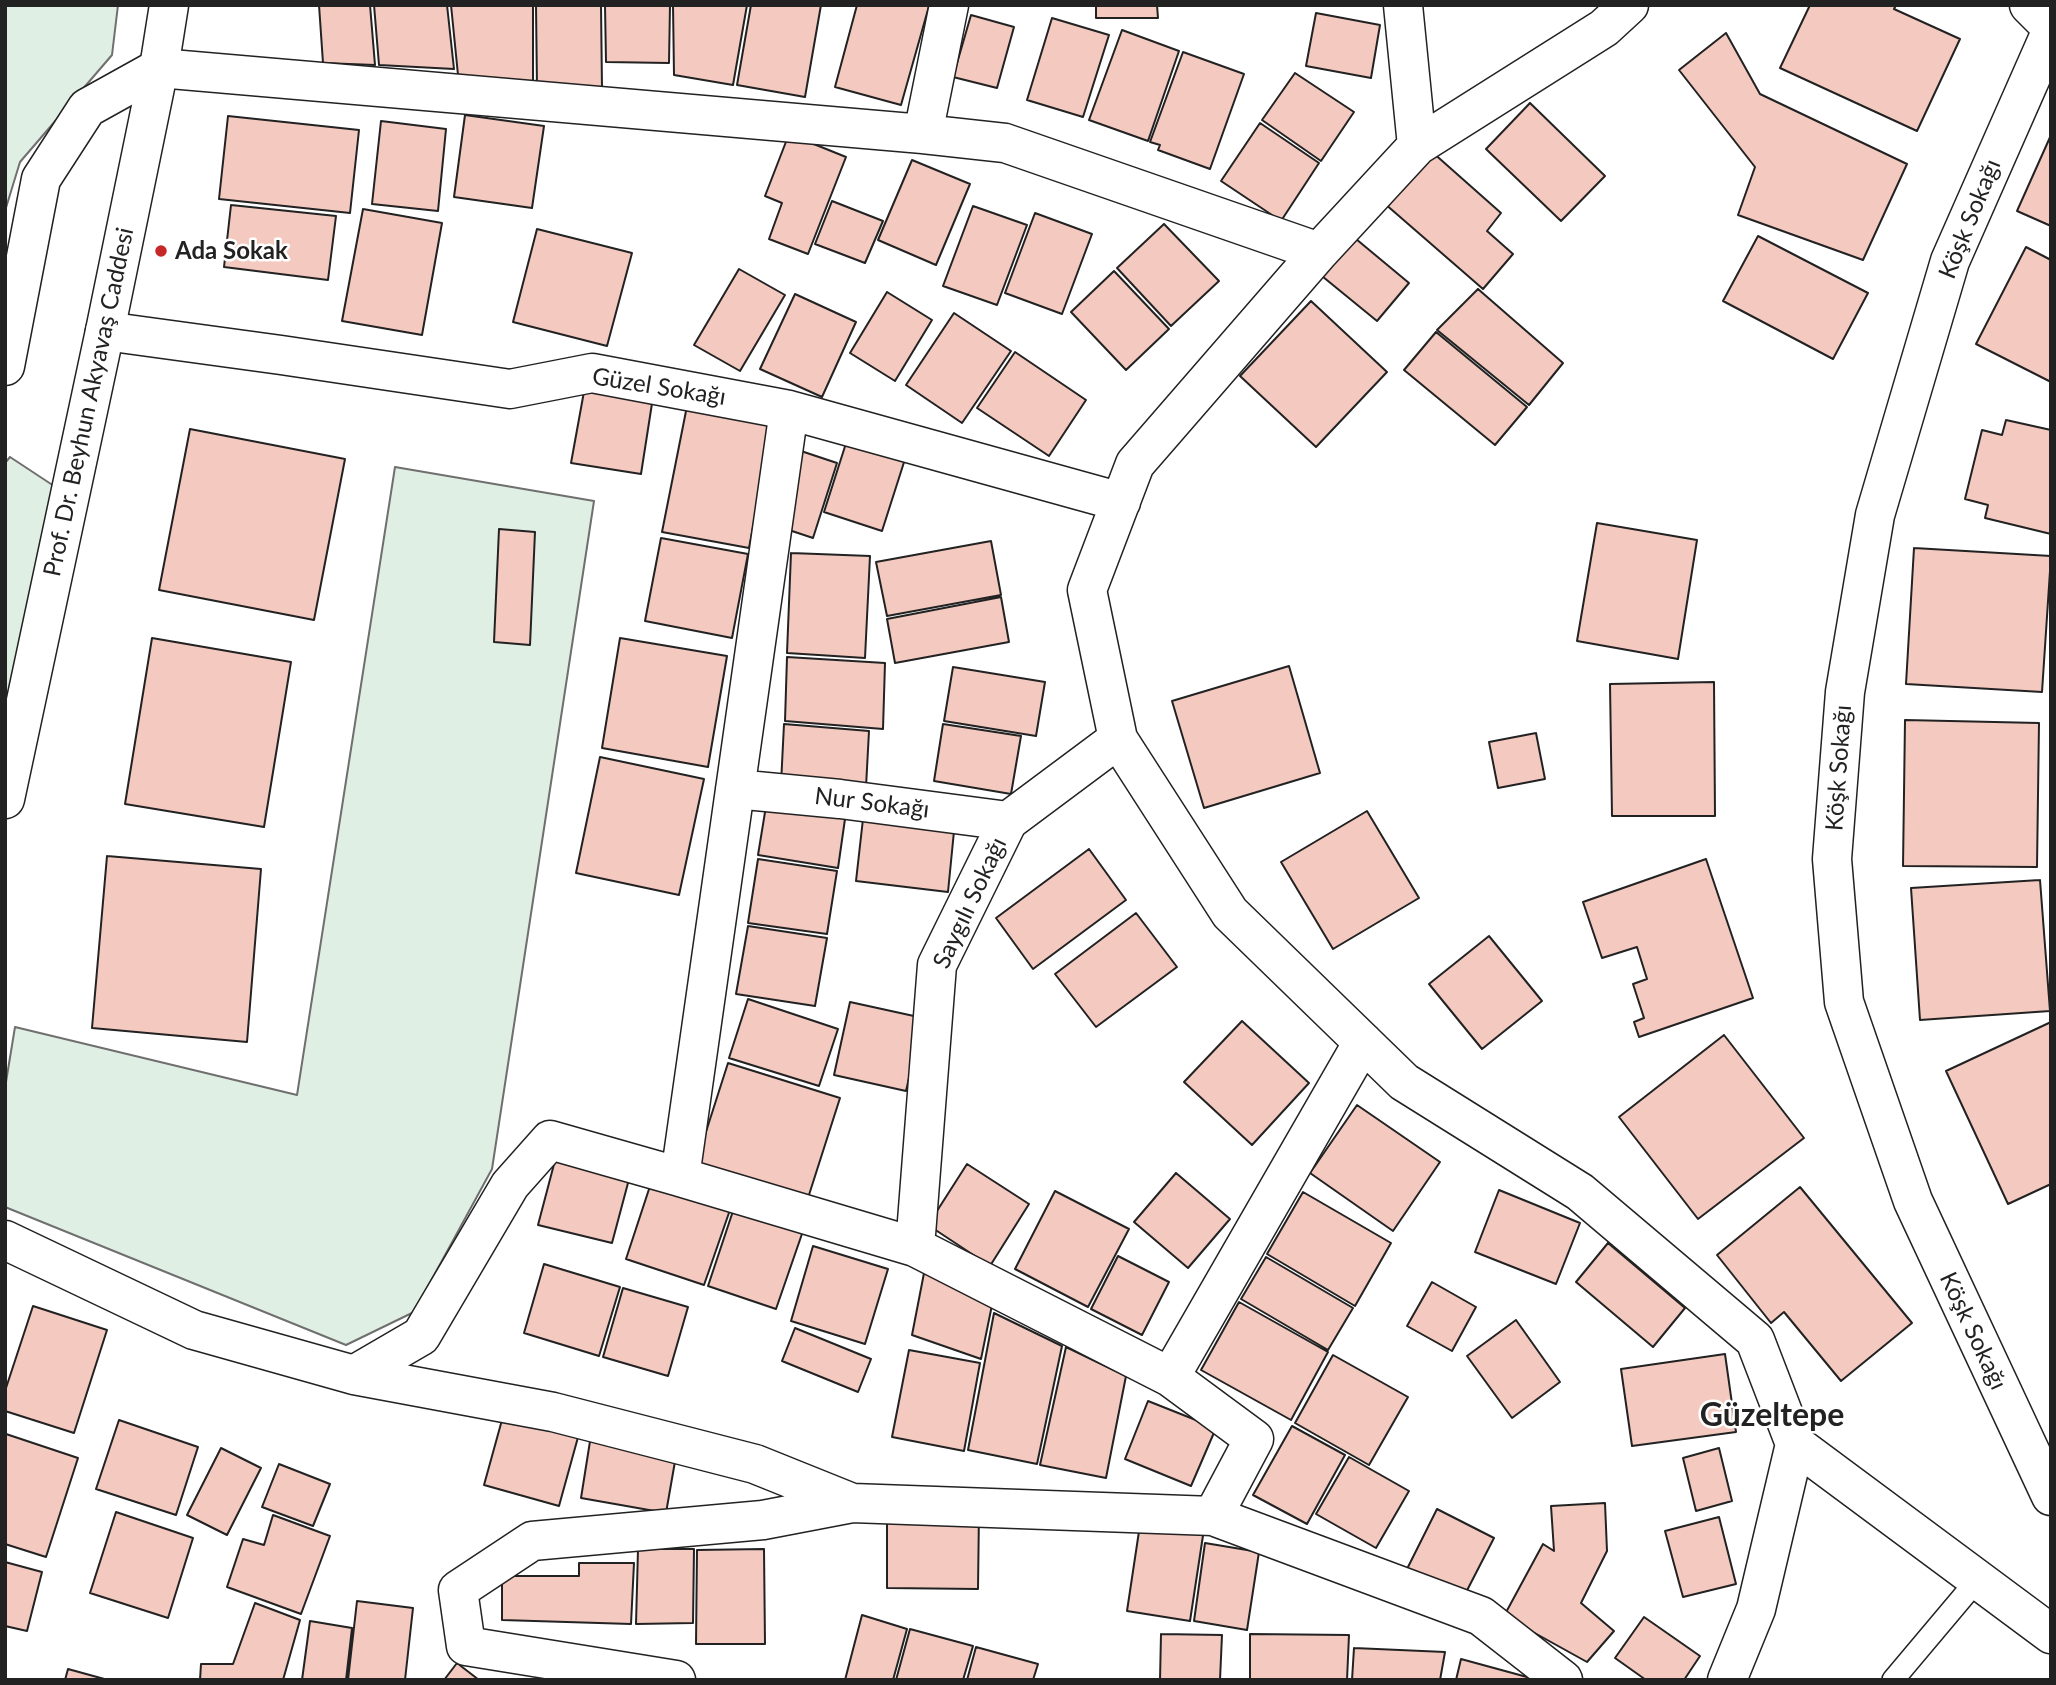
<!DOCTYPE html>
<html>
<head>
<meta charset="utf-8">
<style>
  body { margin:0 }
  #map { position:relative; width:2056px; height:1685px; overflow:hidden; background:#fff; font-family:Lato,sans-serif }
  canvas { display:block }
  .frame { position:absolute; inset:0; border:7px solid #222; pointer-events:none }
</style>
</head>
<body>
<div id="map">
<canvas width="2056" height="1685"></canvas>
<div class="frame"></div>
</div>
<script>
const g = document.querySelector('canvas').getContext('2d');
g.lineJoin = 'round';
function fill(path, color) { g.fillStyle = color; g.fill(path, 'evenodd'); }
const shape = rows => new Path2D(rows.map(r => 'M' + r).join(''));
function trace(path, color, width, dash) { g.strokeStyle = color; g.lineWidth = width; g.lineCap = dash ? 'butt' : 'round'; g.setLineDash(dash || []); g.stroke(path); }
function label(font, color, halo, rows, align = 'center') {
  g.font = font + ' Lato,sans-serif'; g.lineWidth = 5; g.setLineDash([]); g.textBaseline = 'middle'; g.strokeStyle = halo; g.fillStyle = color; for (const [text, x, y, turn = 0] of rows) {
    g.save(); g.translate(x, y); g.rotate((+turn || 0) * Math.PI / 180); g.textAlign = isNaN(turn) ? turn : align; if (halo) g.strokeText(text, 0, 0); g.fillText(text, 0, 0); g.restore();
  }
}
const green = shape([
  [5,5,118,5,112,55,20,162,5,211,5,5],
  [10,457,54,486,5,710,5,463,10,457],
  [395,467,594,501,492,1169,414,1312,346,1345,5,1207,5,1088,15,1027,297,1095,395,467]
]);
const building = shape([
  [319,5,370,5,375,65,323,63,319,5],
  [374,5,447,5,454,69,379,65,374,5],
  [451,5,533,5,533,84,459,85,451,5],
  [536,5,601,5,602,88,537,89,536,5],
  [605,5,670,5,669,63,606,62,605,5],
  [673,5,747,5,733,85,674,75,673,5],
  [751,5,821,5,805,97,737,85,751,5],
  [857,5,929,6,901,105,835,87,857,5],
  [1096,5,1157,5,1158,18,1096,18,1096,5],
  [1810,5,1896,5,1894,9,1960,39,1917,131,1780,68,1810,5],
  [1316,13,1380,25,1371,78,1306,66,1316,13],
  [971,15,1014,27,997,88,953,77,971,15],
  [1052,18,1109,35,1083,117,1027,100,1052,18],
  [1122,30,1179,51,1148,141,1089,120,1122,30],
  [1726,33,1760,94,1907,164,1863,260,1738,215,1755,167,1679,70,1726,33],
  [1183,52,1244,74,1210,169,1158,150,1160,145,1150,142,1183,52],
  [1295,73,1354,112,1321,161,1262,120,1295,73],
  [1530,103,1605,176,1561,221,1486,149,1530,103],
  [465,115,544,126,532,208,454,197,465,115],
  [228,116,359,130,350,213,219,199,228,116],
  [381,121,446,129,438,211,372,204,381,121],
  [1260,123,1319,163,1281,221,1221,181,1260,123],
  [789,134,846,157,808,254,769,239,782,203,765,196,789,134],
  [2051,135,2051,226,2017,211,2051,135],
  [1431,151,1501,213,1487,231,1513,254,1483,289,1384,203,1431,151],
  [912,160,970,184,936,265,878,240,912,160],
  [832,201,883,221,865,263,815,244,832,201],
  [231,205,336,216,328,280,224,267,231,205],
  [973,206,1027,225,997,305,943,286,973,206],
  [363,209,442,223,422,335,342,321,363,209],
  [1035,213,1092,234,1062,314,1005,293,1035,213],
  [1164,224,1219,281,1171,326,1117,268,1164,224],
  [537,229,632,253,607,346,513,322,537,229],
  [1350,234,1409,283,1377,321,1317,272,1350,234],
  [1758,236,1868,293,1833,359,1723,301,1758,236],
  [2026,247,2051,260,2051,382,1976,344,2026,247],
  [739,269,785,295,740,371,694,345,739,269],
  [1114,271,1169,329,1126,370,1071,312,1114,271],
  [1478,289,1563,363,1529,405,1437,330,1478,289],
  [887,292,932,320,895,381,850,353,887,292],
  [795,294,856,322,822,397,760,369,795,294],
  [1311,301,1387,372,1316,447,1240,376,1311,301],
  [954,313,1011,351,962,423,906,385,954,313],
  [1436,332,1527,407,1495,445,1404,370,1436,332],
  [1015,352,1086,400,1049,456,977,408,1015,352],
  [585,386,653,397,641,474,571,463,585,386],
  [688,401,774,418,749,548,662,532,688,401],
  [2006,420,2051,430,2051,534,1985,518,1988,505,1965,499,1982,430,2002,435,2006,420],
  [190,429,345,459,314,620,159,590,190,429],
  [848,437,906,456,882,531,824,512,848,437],
  [801,451,837,463,813,538,777,526,801,451],
  [1597,523,1697,540,1678,659,1577,641,1597,523],
  [499,529,535,532,530,645,494,642,499,529],
  [661,538,748,554,732,638,645,621,661,538],
  [991,541,1001,595,887,616,876,562,991,541],
  [1914,548,2051,556,2042,692,1906,684,1914,548],
  [791,553,870,556,865,658,787,653,791,553],
  [1001,597,1009,642,895,663,887,619,1001,597],
  [152,638,291,662,264,827,125,804,152,638],
  [620,638,727,656,708,767,602,748,620,638],
  [787,657,885,663,883,729,785,721,787,657],
  [1289,666,1320,773,1204,808,1172,701,1289,666],
  [953,667,1045,682,1036,736,944,721,953,667],
  [1714,682,1715,816,1612,816,1610,684,1714,682],
  [1905,720,2039,723,2037,867,1903,866,1905,720],
  [784,724,869,731,866,787,781,784,784,724],
  [943,724,1021,736,1011,794,934,781,943,724],
  [1536,733,1545,779,1498,788,1489,742,1536,733],
  [600,757,704,779,679,895,576,873,600,757],
  [767,800,846,812,838,868,758,855,767,800],
  [864,810,955,821,948,892,856,881,864,810],
  [1367,811,1419,898,1333,949,1281,862,1367,811],
  [1089,849,1126,900,1033,969,996,918,1089,849],
  [107,856,261,869,247,1042,92,1028,107,856],
  [758,859,837,871,827,934,748,923,758,859],
  [1706,859,1753,998,1639,1037,1634,1022,1644,1018,1633,984,1647,979,1637,947,1602,958,1583,902,1706,859],
  [2040,880,2050,1011,1920,1020,1911,888,2040,880],
  [1136,913,1177,967,1096,1027,1055,974,1136,913],
  [748,926,827,938,815,1006,736,994,748,926],
  [1489,936,1542,1001,1482,1049,1429,984,1489,936],
  [748,999,838,1029,819,1086,729,1058,748,999],
  [850,1002,923,1018,906,1091,834,1075,850,1002],
  [1242,1021,1309,1083,1252,1145,1184,1082,1242,1021],
  [2051,1022,2051,1184,2008,1204,1946,1071,2051,1022],
  [1724,1035,1804,1138,1698,1219,1619,1117,1724,1035],
  [728,1063,840,1098,808,1198,696,1163,728,1063],
  [1357,1105,1440,1162,1393,1231,1310,1173,1357,1105],
  [558,1149,632,1168,612,1243,538,1225,558,1149],
  [967,1164,1029,1204,990,1266,928,1225,967,1164],
  [1176,1173,1230,1219,1188,1268,1134,1222,1176,1173],
  [652,1180,731,1207,704,1285,626,1259,652,1180],
  [1800,1187,1912,1323,1841,1381,1784,1312,1771,1323,1717,1255,1800,1187],
  [1499,1190,1580,1223,1556,1284,1475,1252,1499,1190],
  [1055,1191,1129,1229,1088,1307,1015,1269,1055,1191],
  [1303,1192,1391,1243,1355,1306,1267,1254,1303,1192],
  [734,1208,803,1231,776,1309,708,1286,734,1208],
  [1608,1243,1685,1308,1653,1347,1576,1282,1608,1243],
  [813,1246,888,1269,865,1344,791,1321,813,1246],
  [1118,1256,1169,1282,1142,1335,1091,1309,1118,1256],
  [1266,1257,1353,1308,1328,1350,1241,1299,1266,1257],
  [544,1264,620,1287,599,1356,524,1333,544,1264],
  [924,1273,993,1300,981,1359,912,1335,924,1273],
  [1432,1282,1476,1307,1452,1351,1407,1326,1432,1282],
  [623,1288,688,1307,668,1376,603,1357,623,1288],
  [1239,1302,1328,1352,1291,1420,1201,1370,1239,1302],
  [33,1306,107,1330,74,1433,5,1411,5,1391,33,1306],
  [994,1313,1062,1346,1037,1464,968,1450,994,1313],
  [1516,1320,1560,1382,1512,1418,1467,1356,1516,1320],
  [795,1328,871,1359,858,1392,782,1361,795,1328],
  [1066,1347,1126,1376,1106,1478,1040,1465,1066,1347],
  [909,1350,980,1363,964,1451,892,1437,909,1350],
  [1725,1354,1736,1432,1632,1446,1621,1369,1725,1354],
  [1333,1355,1408,1397,1369,1465,1295,1423,1333,1355],
  [1148,1401,1216,1428,1191,1486,1125,1459,1148,1401],
  [505,1409,580,1430,559,1506,484,1485,505,1409],
  [119,1420,198,1447,176,1515,96,1489,119,1420],
  [1292,1426,1345,1455,1307,1524,1253,1495,1292,1426],
  [6,1434,78,1458,46,1557,5,1544,6,1434],
  [591,1435,677,1450,666,1513,581,1498,591,1435],
  [221,1448,261,1468,227,1535,187,1515,221,1448],
  [1719,1448,1732,1501,1696,1511,1683,1458,1719,1448],
  [1349,1457,1409,1491,1376,1548,1316,1514,1349,1457],
  [279,1464,330,1484,313,1526,262,1507,279,1464],
  [1605,1503,1607,1551,1581,1603,1614,1631,1587,1662,1504,1616,1543,1544,1554,1551,1551,1506,1605,1503],
  [1437,1509,1494,1538,1460,1604,1404,1575,1437,1509],
  [887,1510,979,1511,978,1589,887,1588,887,1510],
  [116,1512,193,1538,168,1618,90,1593,116,1512],
  [273,1515,330,1536,301,1614,227,1587,243,1539,264,1545,273,1515],
  [1719,1517,1736,1584,1683,1597,1665,1531,1719,1517],
  [1141,1518,1204,1529,1190,1621,1127,1611,1141,1518],
  [1205,1543,1259,1552,1247,1630,1194,1621,1205,1543],
  [638,1549,694,1549,693,1623,636,1624,638,1549],
  [764,1549,765,1644,696,1644,697,1550,764,1549],
  [5,1562,42,1572,27,1631,5,1626,5,1562],
  [579,1563,634,1563,631,1624,502,1620,502,1576,579,1576,579,1563],
  [357,1601,413,1608,405,1680,348,1680,357,1601],
  [255,1603,300,1620,283,1680,200,1680,201,1664,233,1664,255,1603],
  [862,1615,907,1629,893,1680,845,1680,862,1615],
  [1644,1617,1700,1656,1684,1680,1646,1680,1615,1658,1644,1617],
  [310,1621,352,1628,346,1680,302,1680,310,1621],
  [910,1629,973,1646,963,1680,896,1680,910,1629],
  [1161,1634,1222,1635,1220,1680,1160,1680,1161,1634],
  [1250,1634,1349,1635,1347,1680,1250,1680,1250,1634],
  [976,1647,1038,1664,1033,1680,967,1680,976,1647],
  [1354,1648,1445,1652,1440,1680,1352,1680,1354,1648],
  [1461,1659,1538,1680,1456,1680,1461,1659],
  [457,1663,479,1680,444,1680,457,1663],
  [68,1669,108,1680,65,1680,68,1669]
]);
const service = shape([
  [1893,1680,1978,1579]
]);
const minor = shape([
  [1403,5,1417,146],
  [1629,5,1604,28,1417,146,1319,252,1135,464,1087,590,1118,739,1230,913,1404,1082,1580,1192,1755,1340,1795,1444,2051,1634],
  [923,134,949,5],
  [105,331,281,355,510,389,592,373,789,410,1121,502],
  [5,366,41,179,87,108,159,68,923,134,1005,143,1319,252],
  [789,410,680,1177,915,1247,1170,1377,1254,1439,1213,1516],
  [735,789,840,799,1008,821],
  [5,1240,194,1330,354,1375,421,1336,510,1185,550,1140,680,1177],
  [915,1247,937,965,1008,821,1118,739],
  [354,1375,553,1412,755,1464,852,1503],
  [1170,1377,1363,1042],
  [676,1680,466,1646,458,1590,532,1541,763,1520,852,1503,1213,1516,1481,1616,1563,1680],
  [1727,1680,1756,1609,1795,1444]
]);
const tertiary = shape([
  [2029,5,2051,27],
  [2051,32,1950,261,1875,515,1845,692,1832,859,1844,1002,1913,1201,2051,1496],
  [5,799,105,331,159,68,169,5]
]);
const markers = [
  [161,251,7,"#c62828"]
];
const streetNames = [
  ["Köşk Sokağı",1970,219,-68],
  ["Güzel Sokağı",659,387,9],
  ["Prof. Dr. Beyhun Akyavaş Caddesi",89,402,-78],
  ["Köşk Sokağı",1839,768,-86],
  ["Nur Sokağı",872,803,7],
  ["Saygılı Sokağı",970,903,-65],
  ["Köşk Sokağı",1973,1331,65]
];
const poiNames = [
  ["Ada Sokak",175,251]
];
const districtNames = [
  ["Güzeltepe",1772,1416]
];
fill(green, '#e0efe3');
trace(green, '#6f6f6f', 2);
fill(building, '#f3c9c0');
trace(building, '#222', 2);
trace(service, '#222', 24);
trace(minor, '#222', 41);
trace(tertiary, '#222', 41);
trace(service, '#fff', 21);
trace(minor, '#fff', 38);
trace(tertiary, '#fff', 38);
for (const [x, y, r, color] of markers) { const dot = new Path2D(); dot.arc(x, y, r, 0, 2 * Math.PI); g.fillStyle = color; g.fill(dot); trace(dot, '#fff', 2.5); }
label('24px', '#222', '#fff', streetNames);
label('bold 24px', '#222', '#fff', poiNames, 'left');
label('bold 32px', '#222', '#fff', districtNames);
</script>
</body>
</html>
